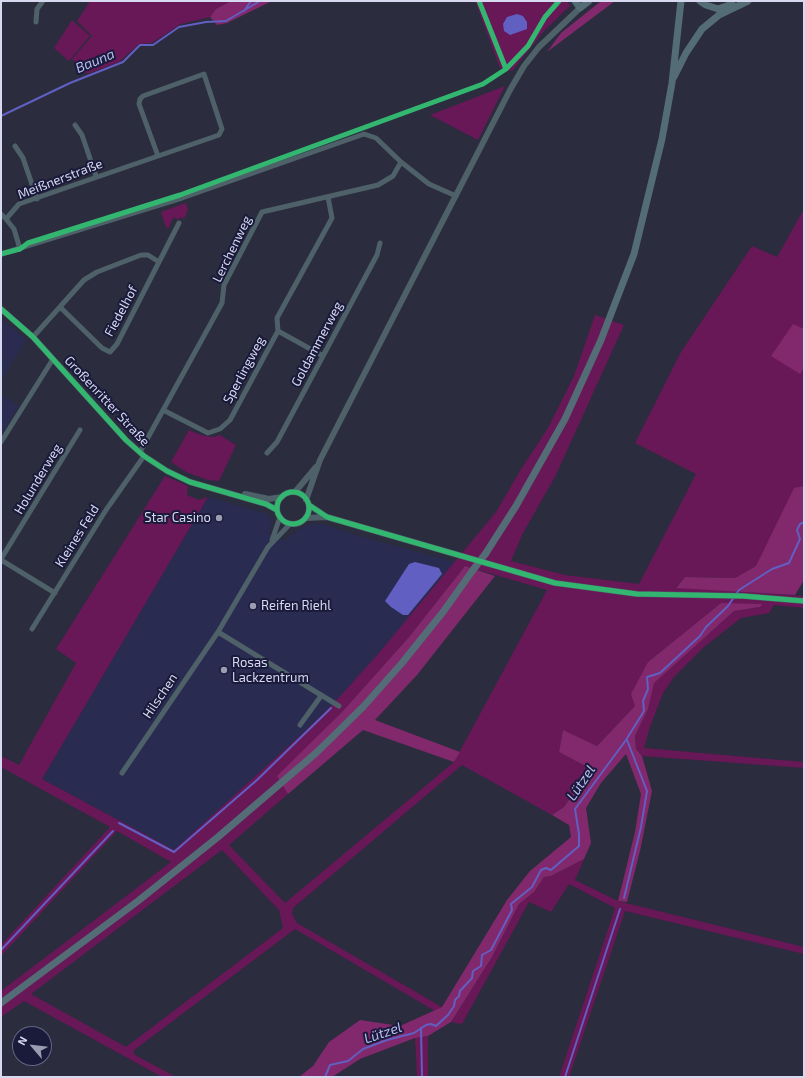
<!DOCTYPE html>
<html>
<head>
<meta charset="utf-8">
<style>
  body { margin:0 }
  #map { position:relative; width:805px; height:1078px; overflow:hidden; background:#2b2c3e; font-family:"Exo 2",sans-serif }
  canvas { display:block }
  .frame { position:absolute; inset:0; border:2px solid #d7d9f0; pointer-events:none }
  .north { position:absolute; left:12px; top:1026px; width:40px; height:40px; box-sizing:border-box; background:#1a1a3b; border:1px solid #666683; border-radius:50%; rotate:298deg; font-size:11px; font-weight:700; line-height:16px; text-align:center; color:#d7d9f0 }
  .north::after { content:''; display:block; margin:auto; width:14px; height:18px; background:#9b9cb2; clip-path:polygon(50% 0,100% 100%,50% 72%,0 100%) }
</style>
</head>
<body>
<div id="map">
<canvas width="805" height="1078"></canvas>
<div class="frame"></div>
<div class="north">N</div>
</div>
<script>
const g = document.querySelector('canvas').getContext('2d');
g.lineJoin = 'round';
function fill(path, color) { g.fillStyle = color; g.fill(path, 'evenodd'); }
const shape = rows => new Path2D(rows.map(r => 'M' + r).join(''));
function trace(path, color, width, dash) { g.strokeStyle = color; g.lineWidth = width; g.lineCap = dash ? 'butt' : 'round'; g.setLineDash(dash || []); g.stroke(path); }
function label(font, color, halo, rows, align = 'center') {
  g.font = font + ' "Exo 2",sans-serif'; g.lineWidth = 4; g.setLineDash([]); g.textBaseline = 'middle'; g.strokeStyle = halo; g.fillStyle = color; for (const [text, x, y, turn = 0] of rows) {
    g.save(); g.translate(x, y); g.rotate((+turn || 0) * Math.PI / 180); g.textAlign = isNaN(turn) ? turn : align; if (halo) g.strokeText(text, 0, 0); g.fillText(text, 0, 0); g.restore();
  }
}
const built = shape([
  [1,319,26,340,1,380],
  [1,395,19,406,1,435],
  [208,497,264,513,270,517,271,523,269,534,284,541,308,524,322,524,362,537,455,562,378,654,334,703,302,734,174,850,42,779]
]);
const green = shape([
  [90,1,231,1,216,9,210,17,181,24,152,43,139,44,119,62,87,74,72,59,92,36,77,21],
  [475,1,567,1,570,6,545,30,512,71,500,68],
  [72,20,90,36,69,61,54,48],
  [505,86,478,140,430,115],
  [186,203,188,210,184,219,180,217,178,220,174,217,169,226,171,227,166,228,161,212],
  [804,209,804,486,794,489,757,566,735,578,685,577,676,587,804,596,804,608,774,605,769,613,741,618,704,647,674,677,663,693,650,727,644,748,804,762,804,768,642,756,636,749,635,736,648,709,653,683,734,611,760,607,721,603,648,662,635,706,597,746,563,731,559,752,591,769,564,807,552,815,462,765,293,908,292,914,297,923,442,1007,435,1011,295,929,133,1051,135,1055,176,1077,162,1077,24,1001,1,1017,1,991,171,862,117,831,1,956,1,945,110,827,1,767,1,756,19,765,76,663,56,649,165,476,188,486,187,495,199,500,208,497,42,779,174,850,302,734,334,703,378,654,496,512,521,469,548,428,574,376,595,315,624,325,555,477,523,533,511,561,565,575,639,584,696,474,635,443,681,352,752,246,777,257],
  [465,566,547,590,454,762,285,903,229,845,288,794,278,776,342,712,409,637],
  [222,850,279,910,283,928,126,1047,31,994],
  [189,430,201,435,213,437,220,435,236,445,219,481,208,480,186,472,171,462],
  [584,859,575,880,618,901,804,947,804,954,625,911,569,1077,559,1077,615,908,569,884,551,912,529,902,462,1024,451,1022,492,957,519,904,534,892,544,877,551,876],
  [428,1036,428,1077,417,1077,415,1038]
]);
const forest = shape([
  [231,1,272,1,227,23,217,25,210,17,216,9],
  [601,1,615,1,547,52,561,33],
  [793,324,804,329,804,368,800,374,771,356],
  [804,486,804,580,795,595,676,588,685,577,735,578,756,566,794,488],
  [465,566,495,576,417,675,375,720,460,752,454,762,363,730,288,794,277,776,342,712,409,637],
  [721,603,762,604,760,607,734,611,654,683,648,709,635,736,636,749,642,756,652,791,640,851,627,902,618,901,635,832,641,794,626,754,601,783,586,808,591,843,584,859,551,876,544,877,534,892,519,904,492,957,451,1022,428,1036,415,1038,360,1059,332,1077,299,1077,313,1066,329,1042,360,1020,400,1026,442,1007,507,900,530,871,571,837,569,825,552,815,564,807,591,769,559,752,563,730,597,746,635,706,631,694,648,662]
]);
const water = shape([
  [517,14,523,16,527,22,527,29,510,35,504,31,503,24,507,17],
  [415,562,439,568,442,574,408,615,403,615,391,607,385,601,409,564]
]);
const stream = shape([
  [244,11,251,1],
  [1,116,70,83,123,62,140,45,153,45,179,27,206,22,226,21,260,1],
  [119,823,174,852,257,780,331,708],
  [624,898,641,827,647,791,627,740],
  [1,950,113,831],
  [421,1028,422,1077],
  [325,1077,330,1065,348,1061,363,1049,387,1040,414,1033,426,1025,431,1024,436,1026,448,1015,454,1006,455,1000,459,996,460,991,472,978,473,971,481,966,482,955,491,950,512,910,511,904,532,887,541,870,546,868,551,870,579,846,579,834,575,809,626,740,644,711,643,701,648,689,647,677,660,673,700,636,706,627,728,606,739,590,772,569,789,563,800,539,797,530,800,524,804,522],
  [565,1077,620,909]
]);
const minor = shape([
  [36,22,37,9,43,1],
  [75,125,82,135,96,176],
  [15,146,23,158,37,199],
  [1,214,6,219],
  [20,249,14,229,6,219,19,204,219,135,222,129,204,74,143,96,140,99,139,104,158,156],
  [1,254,182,198,364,134,376,138,401,162,429,184,456,196],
  [159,262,179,223],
  [278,331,323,356],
  [33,337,84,280,97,272,141,255,148,255,159,262,117,344,110,352,102,348,60,307],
  [163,410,208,433,220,429,230,420,278,331,277,318,332,218,328,197],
  [1,442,53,359],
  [140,452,222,303,224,285,262,212,378,185,393,176,401,162],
  [267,453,277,442,377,255,380,243],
  [272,540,280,517],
  [1,559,80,430],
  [1,560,55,593],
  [32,629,106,510,144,456],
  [218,632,339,706],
  [300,725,321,696],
  [122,773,218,632,268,547,290,524]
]);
const tertiary = shape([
  [1,309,33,337,126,440,144,456,167,471,190,482,266,504,277,510],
  [295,492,316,467],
  '277 508a16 16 0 1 1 32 0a16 16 0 1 1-32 0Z',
  [245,494,269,499,282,497],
  [306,500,320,460,510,90,524,66,539,47,580,8],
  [309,505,327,517,555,583,637,594,743,596,804,601],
  [306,518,327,517]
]);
const secondary = shape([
  [575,1,580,8,589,1],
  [700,1,706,5,718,9,732,4],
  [674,77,686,53,702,29,719,15,748,1],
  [486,553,516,506,565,419,601,340,634,254,662,139,672,83,681,1],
  [1,1003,138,901,218,837,316,753,363,707,402,663,443,612,473,570]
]);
const secondaryBridge = shape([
  [473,570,486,553]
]);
const cycleway = shape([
  [479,1,506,69],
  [1,254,20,249,28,243,180,195,483,84,506,69,528,46,545,17,559,1],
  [1,309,33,337,126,440,144,456,167,471,190,482,266,504,277,510],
  '277 508a16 16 0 1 1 32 0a16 16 0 1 1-32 0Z',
  [309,505,327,517,555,583,637,594,743,596,804,601]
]);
const markers = [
  [219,518,4,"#9b9cb2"],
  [253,606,4,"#9b9cb2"],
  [224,670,4,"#9b9cb2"]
];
const streetNames = [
  ["Meißnerstraße",60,179,-21],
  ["Lerchenweg",232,249,-64],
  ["Fiedelhof",121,311,-62],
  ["Goldammerweg",317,344,-62],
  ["Sperlingweg",244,370,-62],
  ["Großenritter Straße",107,401,47],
  ["Holunderweg",38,479,-59],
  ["Kleines Feld",77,536,-58],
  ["Hilschen",160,696,-56]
];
const poiNames = [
  ["Star Casino",211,518,"right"],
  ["Reifen Riehl",261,606],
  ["Rosas",232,663],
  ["Lackzentrum",232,678]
];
const waterNames = [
  ["Bauna",95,61,-23],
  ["Lützel",581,783,-56],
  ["Lützel",383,1033,-19]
];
fill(built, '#2a2b51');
fill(green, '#681757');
fill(forest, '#82286c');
fill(water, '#615fc2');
trace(stream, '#615fc2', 2);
trace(minor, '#4e6169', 5);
trace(tertiary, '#4e6169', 6);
trace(secondary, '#536c76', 7);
trace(secondaryBridge, '#536c76', 7);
trace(cycleway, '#33b770', 5);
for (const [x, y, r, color] of markers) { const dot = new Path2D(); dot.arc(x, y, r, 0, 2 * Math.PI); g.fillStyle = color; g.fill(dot); trace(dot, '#1a1a3b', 1.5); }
label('13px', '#d7d9f0', '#1a1a3b', streetNames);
label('13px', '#d7d9f0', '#1a1a3b', poiNames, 'left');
label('italic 14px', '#b8bdf3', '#1a1a3b', waterNames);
</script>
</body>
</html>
